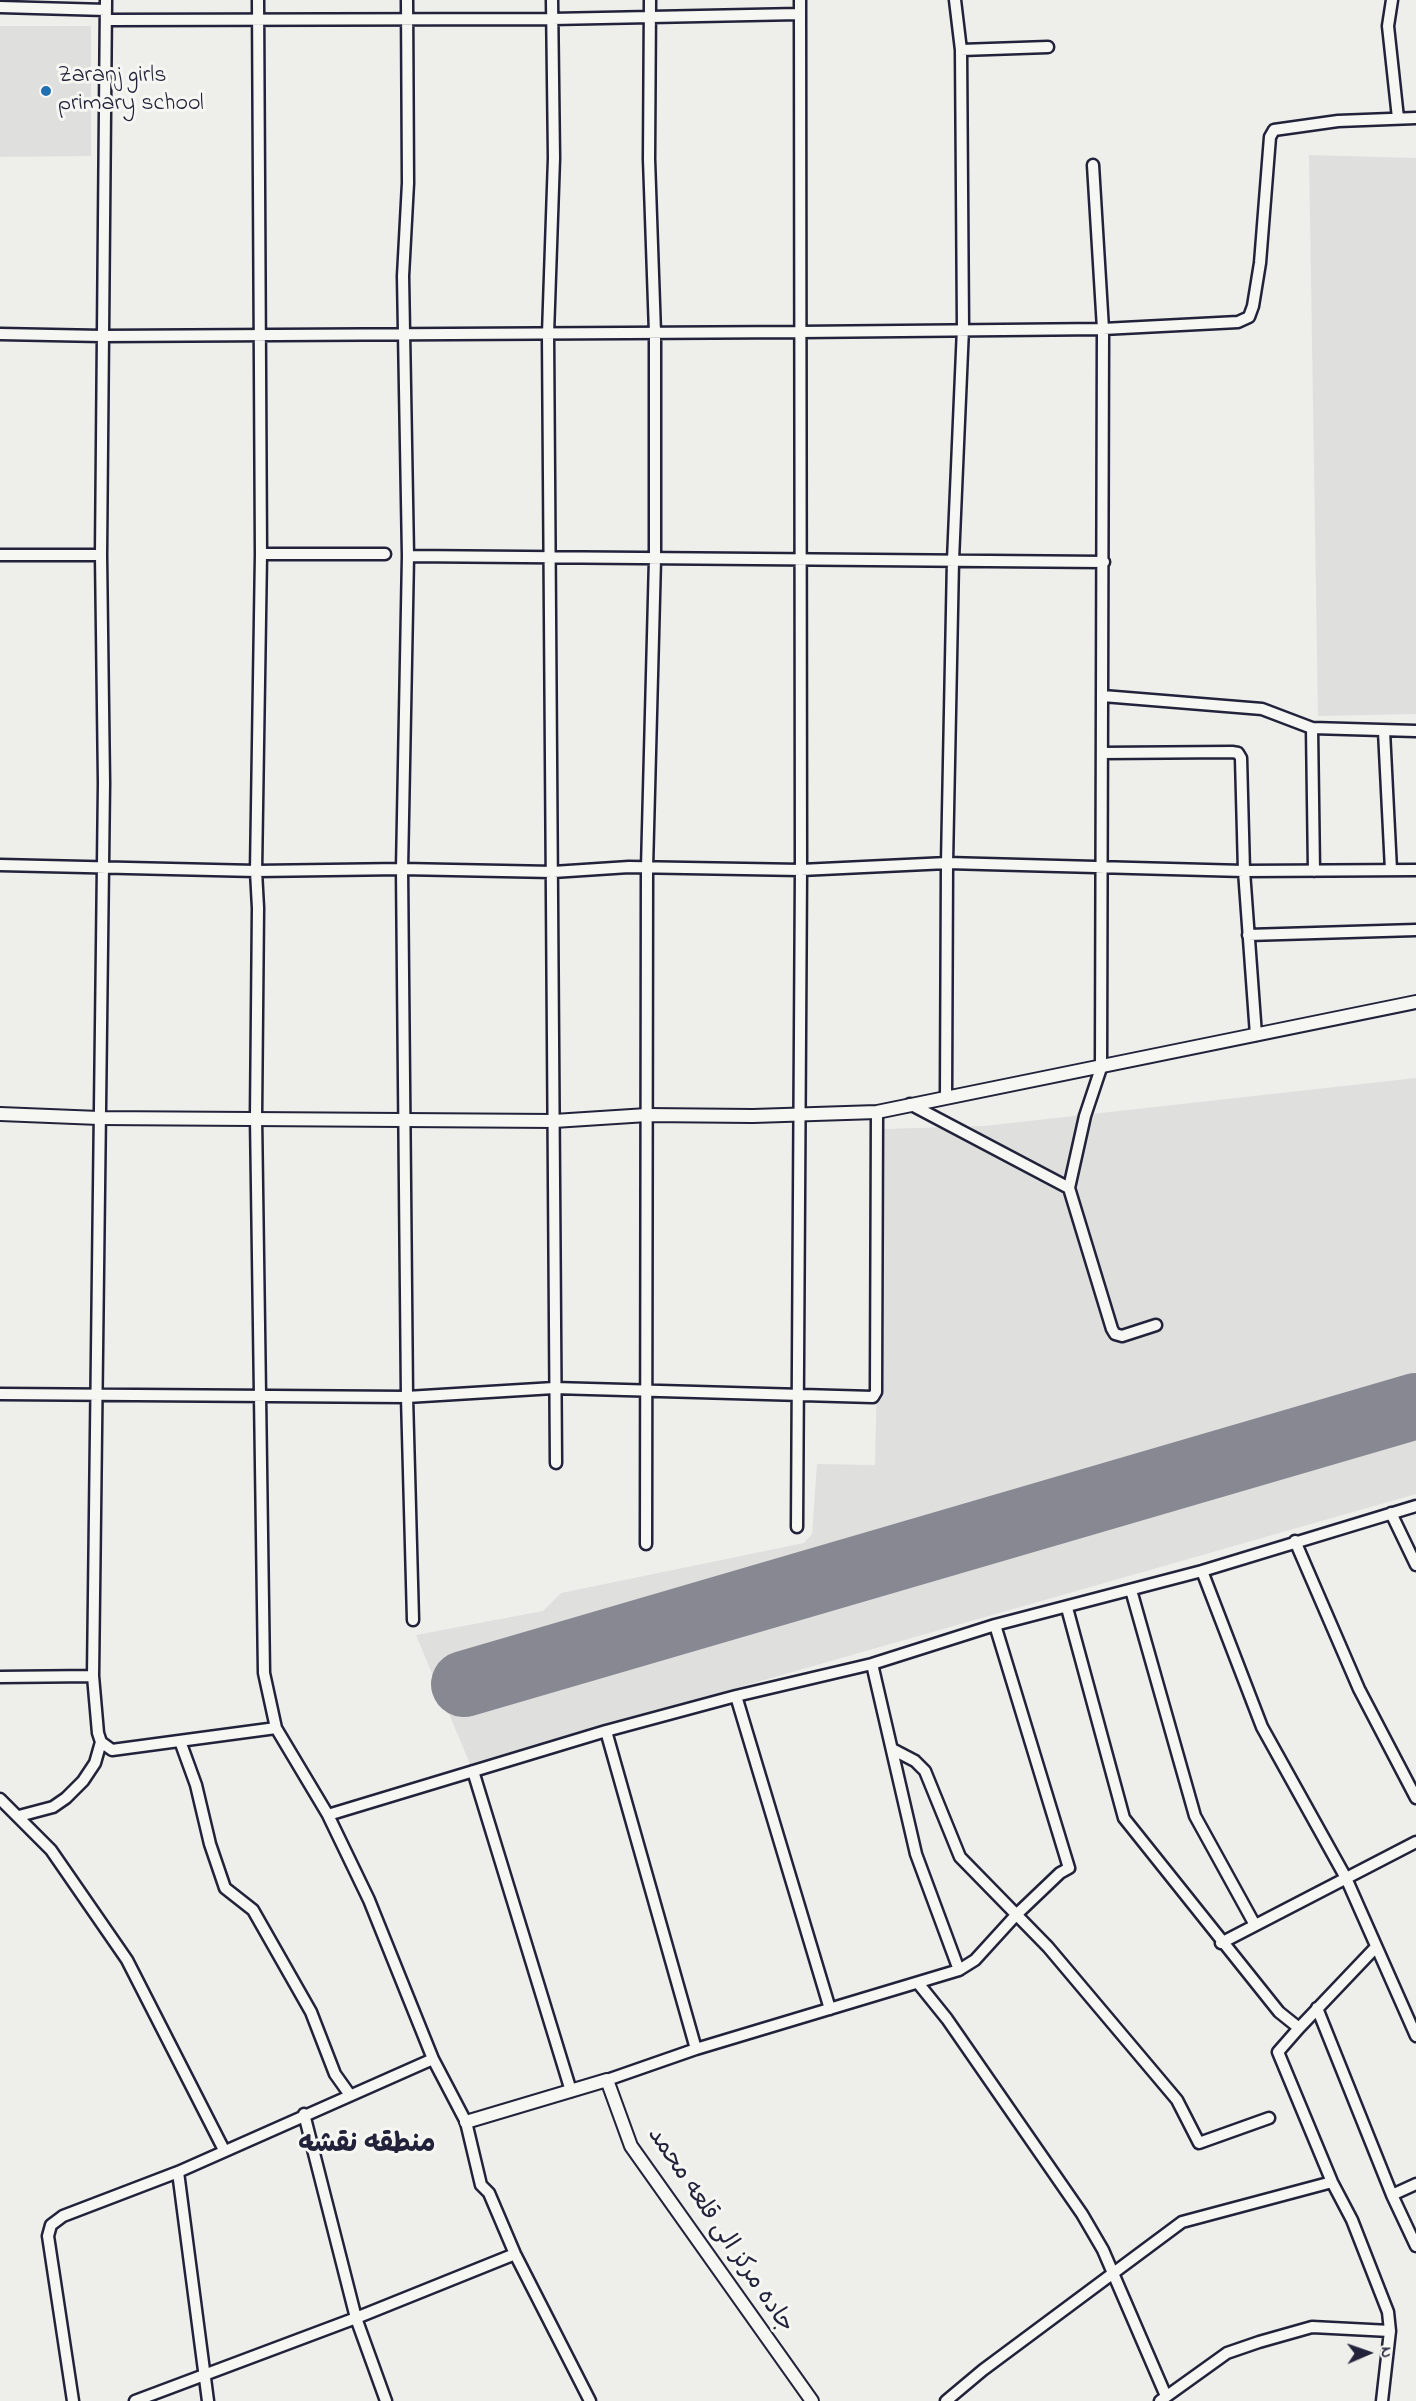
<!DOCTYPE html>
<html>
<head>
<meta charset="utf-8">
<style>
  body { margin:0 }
  #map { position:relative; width:1416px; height:2401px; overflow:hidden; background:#eeeeeb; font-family:"Indie Flower",sans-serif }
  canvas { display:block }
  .north { position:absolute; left:1338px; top:2323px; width:60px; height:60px; -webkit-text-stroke:4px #f6f6f2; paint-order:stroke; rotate:88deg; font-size:16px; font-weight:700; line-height:24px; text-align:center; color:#22223b }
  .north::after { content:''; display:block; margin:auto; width:21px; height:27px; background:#22223b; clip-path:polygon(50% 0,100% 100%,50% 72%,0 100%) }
</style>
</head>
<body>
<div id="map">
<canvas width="1416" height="2401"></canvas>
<div class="north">N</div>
</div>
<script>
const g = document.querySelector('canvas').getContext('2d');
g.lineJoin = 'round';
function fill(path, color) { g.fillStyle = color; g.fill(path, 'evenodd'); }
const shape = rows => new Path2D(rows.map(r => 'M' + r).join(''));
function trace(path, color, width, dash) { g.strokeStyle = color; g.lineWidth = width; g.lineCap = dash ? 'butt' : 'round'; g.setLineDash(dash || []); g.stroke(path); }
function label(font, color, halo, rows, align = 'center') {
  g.font = font + ' "Indie Flower","Playpen Sans Arabic",sans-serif'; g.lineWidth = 6; g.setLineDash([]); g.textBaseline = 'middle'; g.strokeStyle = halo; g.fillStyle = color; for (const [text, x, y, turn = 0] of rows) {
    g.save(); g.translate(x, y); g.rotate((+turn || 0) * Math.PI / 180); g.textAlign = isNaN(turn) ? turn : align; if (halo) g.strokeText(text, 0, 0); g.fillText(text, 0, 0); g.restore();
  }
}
const built = shape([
  [0,26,91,26,91,156,0,157],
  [1309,155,1416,158,1416,714,1318,716],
  [1416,1078,1416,1494,470,1764,416,1635,543,1611,561,1593,804,1543,812,1534,817,1464,875,1465,883,1129,984,1126]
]);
const runway = shape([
  [464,1684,1416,1406]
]);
const minor = shape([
  [106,0,101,555,104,783,93,1676,98,1733,101,1742,112,1750,276,1728],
  [258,0,261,554,256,871,258,908,256,1117,264,1673,276,1728,328,1815,369,1900,433,2059,466,2122,481,2185,489,2193,515,2254,590,2401],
  [407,0,408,183,403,276,408,556,402,869,407,1397,413,1620],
  [552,0,554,158,548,334,556,1463],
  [1392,0,1388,26,1398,118],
  [0,7,106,10],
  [106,20,552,19,799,14],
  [961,50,1048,47],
  [0,334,102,336,800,332,1103,329,1238,322,1249,317,1253,306,1260,263,1270,137,1274,130,1338,121,1416,118],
  [261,554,385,554],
  [0,555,101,555],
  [408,556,1104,562],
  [1103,696,1262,709,1312,728,1416,731],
  [1312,728,1314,871],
  [1384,731,1391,870],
  [1102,753,1232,752,1238,753,1241,758,1244,871,1256,1035],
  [0,865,256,871,402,869,553,872,629,867,801,870,947,863,1244,871,1416,870],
  [1248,935,1416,930],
  [946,1097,947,863,953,560,963,328,961,50,955,0],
  [910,1104,1069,1188,1112,1329,1115,1334,1122,1336,1156,1325],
  [1069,1188,1085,1116,1101,1068,1103,329,1093,165],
  [0,1394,407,1397,554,1388,873,1397,876,1392,877,1112],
  [1391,1513,1416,1565],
  [797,1527,801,870,800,0],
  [1295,1541,1359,1689,1416,1798],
  [646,1544,647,868,655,559,655,333,649,159,650,0],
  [1202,1571,1262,1727,1346,1878,1416,2036],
  [1131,1590,1195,1816,1255,1925],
  [1067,1608,1124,1818,1279,2012,1299,2028,1278,2052,1332,2182,1352,2220,1388,2312,1390,2331,1382,2401],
  [872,1664,916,1854,959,1970],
  [0,1677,93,1676],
  [736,1696,830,2009],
  [606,1731,696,2049],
  [180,1741,196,1785,210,1844,225,1888,253,1910,311,2012,335,2074,350,2095],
  [892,1749,915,1761,925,1771,960,1857,1048,1947,1177,2100,1199,2143,1269,2118],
  [473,1771,571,2091],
  [0,1799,51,1850,127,1960,224,2150],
  [328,1815,606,1731,736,1696,872,1664,995,1625,1202,1571,1416,1506],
  [19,1816,53,1807,66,1798,83,1781,95,1763,101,1742],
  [1221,1943,1416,1842],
  [918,1983,947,2019,1082,2214,1103,2250,1166,2396],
  [1317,2008,1392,2195,1416,2246],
  [1299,2028,1376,1947],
  [607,2080,696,2049,959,1970,975,1960,1016,1915,1060,1873,1069,1868,995,1625],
  [304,2114,356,2318,386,2401],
  [178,2172,208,2401],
  [1392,2195,1416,2184],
  [73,2401,48,2236,51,2225,63,2216,178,2172,433,2059],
  [135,2401,356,2318,515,2254],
  [946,2401,983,2370,1182,2222,1332,2182],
  [1160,2401,1227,2353,1259,2342,1312,2327,1390,2331]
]);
const tertiary = shape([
  [0,1114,99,1118,554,1121,647,1115,753,1116,877,1112,1416,1002],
  [466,2122,607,2080,631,2146,812,2401]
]);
const markers = [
  [46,91,6,"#1f6fb2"]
];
const poiNames = [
  ["Zaranj girls",58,77],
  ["primary school",58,105]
];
const streetNames = [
  ["جاده مرکز الی قلعه محمد",719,2231,56]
];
const quarterNames = [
  ["منطقه نقشه",367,2147]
];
fill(built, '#dfdfde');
trace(runway, '#888893', 66);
trace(minor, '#22223b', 15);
trace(tertiary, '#22223b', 16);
trace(minor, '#f6f6f2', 10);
trace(tertiary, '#f6f6f2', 12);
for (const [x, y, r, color] of markers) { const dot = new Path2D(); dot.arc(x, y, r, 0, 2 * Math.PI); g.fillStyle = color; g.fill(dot); trace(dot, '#f6f6f2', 2); }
label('24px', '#22223b', '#f6f6f2', poiNames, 'left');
label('24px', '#22223b', '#f6f6f2', streetNames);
label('bold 27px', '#22223b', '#f6f6f2', quarterNames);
</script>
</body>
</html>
